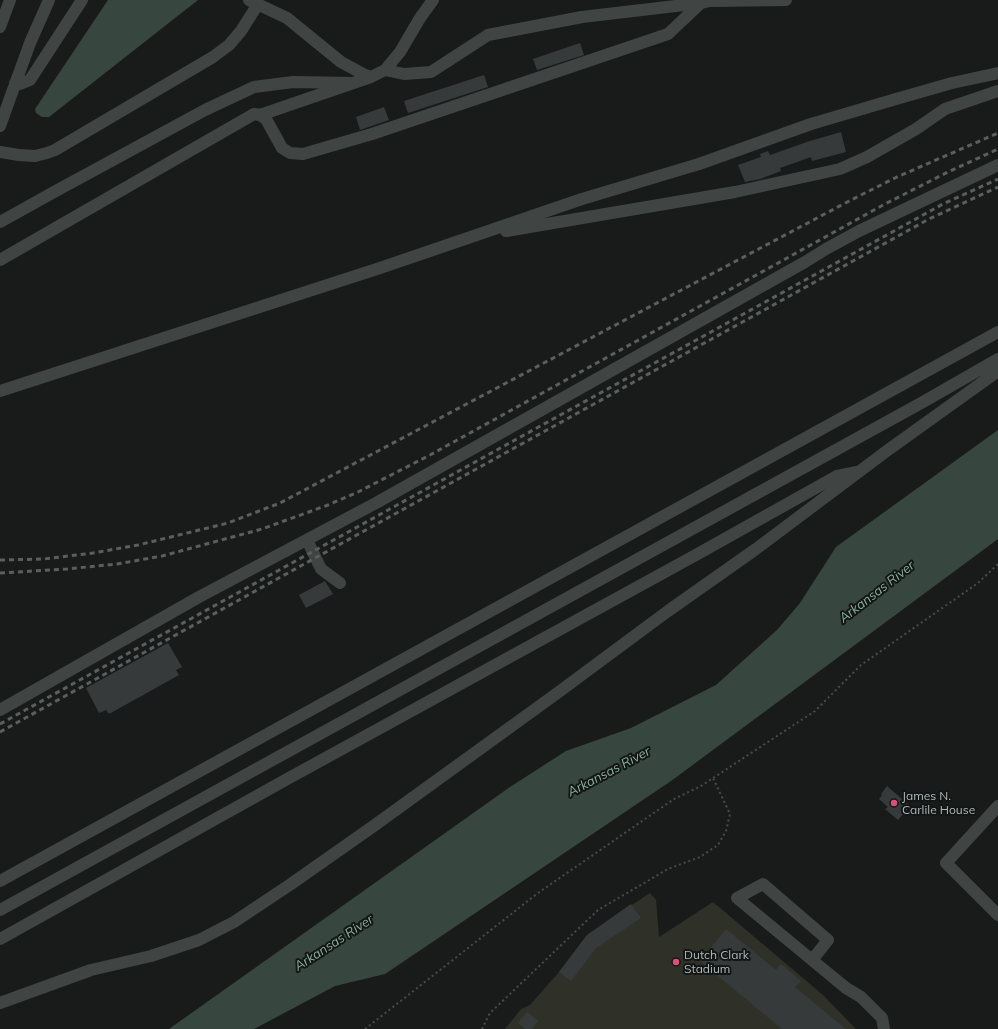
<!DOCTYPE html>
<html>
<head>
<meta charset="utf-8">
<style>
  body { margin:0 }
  canvas { display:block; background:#191b1b }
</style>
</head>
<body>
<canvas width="998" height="1029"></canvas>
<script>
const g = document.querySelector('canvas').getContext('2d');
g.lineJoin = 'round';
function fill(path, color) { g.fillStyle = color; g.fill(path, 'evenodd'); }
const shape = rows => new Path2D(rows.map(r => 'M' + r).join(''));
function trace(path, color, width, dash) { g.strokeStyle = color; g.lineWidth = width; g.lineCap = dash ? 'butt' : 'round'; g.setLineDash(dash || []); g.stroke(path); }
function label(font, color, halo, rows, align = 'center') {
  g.font = font + ' Mulish,sans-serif'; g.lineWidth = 4; g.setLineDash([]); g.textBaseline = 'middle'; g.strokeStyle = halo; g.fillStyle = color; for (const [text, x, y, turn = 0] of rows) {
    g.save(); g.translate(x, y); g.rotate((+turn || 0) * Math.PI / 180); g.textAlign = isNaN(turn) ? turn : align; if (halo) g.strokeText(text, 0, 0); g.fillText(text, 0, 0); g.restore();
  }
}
const green = shape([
  [650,893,656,900,659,937,713,902,823,995,856,1029,505,1029,521,1009,530,1005,559,972,587,935]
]);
const water = shape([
  [108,0,198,0,49,117,42,117,36,113,35,109],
  [998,430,998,539,671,781,385,974,335,986,254,1029,169,1029,510,787,566,751,631,728,716,685,777,630,800,603,836,547]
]);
const building = shape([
  [580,43,584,55,537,70,533,59],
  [484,75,488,87,408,113,404,101],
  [384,107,389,120,360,130,356,117],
  [841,132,846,152,812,161,811,157,780,168,781,171,760,179,745,182,738,165,761,157,760,154,768,151,770,155,810,141],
  [325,581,333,594,306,608,299,595],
  [168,643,182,667,176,670,179,675,109,714,106,710,99,713,86,688],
  [887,786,910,806,898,820,885,809,888,807,879,799,882,795,881,794],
  [631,904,641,918,596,948,571,981,559,972,587,935],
  [726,929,776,970,781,964,801,981,795,987,846,1029,782,1029,700,961],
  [527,1012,538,1021,532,1029,525,1029,518,1023]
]);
const path = shape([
  [365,1029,538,893,674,799,701,786,815,711,861,665,978,583,998,564],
  [482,1029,490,1013,598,910,668,869,700,857,718,845,726,831,730,814,713,778]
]);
const minor = shape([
  [249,0,287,18,341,62,365,75,371,77],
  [0,27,10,0],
  [385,70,404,74,431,72,488,35,582,17,701,3],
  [15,83,20,84,30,80,82,0],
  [260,115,371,77,385,70,400,52,420,18,433,0],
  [0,126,30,43,49,0],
  [0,152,19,155,35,156,47,153,55,150,213,57,229,45,241,31,258,4],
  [0,222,54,192,205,110,254,87,293,82,353,83],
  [506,231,735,192,840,169,867,157,916,129,945,109,998,91],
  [0,260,254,114,260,115,266,119,282,148,290,153,303,154,372,134,668,34,701,3,710,1,786,0],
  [0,391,380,268,582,199,699,164,811,124,896,99,952,83,998,73],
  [307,540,321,569,340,583],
  [0,710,199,597,376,503,805,262,826,249,859,231,998,165],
  [998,806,946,863,998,915],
  [0,881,998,332],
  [0,910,923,402,998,359],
  [0,939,289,778,694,556,837,476,857,472],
  [812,960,828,940,763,884,737,898,812,960,846,988,861,997,882,1018,884,1029],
  [0,1003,91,970,151,956,199,940,234,922,291,884,375,825,556,694,668,611,756,549,888,450,998,371]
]);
const rail = shape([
  [0,560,44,559,93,553,138,545,228,523,280,503,851,200,897,177,998,133],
  [0,573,67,569,117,564,162,556,262,529,328,505,358,492,430,455,885,204,948,172,998,149],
  [0,724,894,231,943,204,998,179],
  [0,732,929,219,998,187]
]);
const markers = [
  [894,803,4,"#e04d78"],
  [676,962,4,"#e04d78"]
];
const poiNames = [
  ["James N.",902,796],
  ["Carlile House",902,810],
  ["Dutch Clark",684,955],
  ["Stadium",684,969]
];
const waterNames = [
  ["Arkansas River",877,592,-38],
  ["Arkansas River",609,772,-28],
  ["Arkansas River",334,943,-33]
];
fill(green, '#2f3028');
fill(water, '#37473f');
fill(building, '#363a3a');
trace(path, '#454c4a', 2, [2, 3]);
trace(minor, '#404544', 12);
trace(rail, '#585f5d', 3, [5, 4]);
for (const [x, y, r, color] of markers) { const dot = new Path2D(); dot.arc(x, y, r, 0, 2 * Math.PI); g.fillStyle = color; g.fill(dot); trace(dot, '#141616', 1.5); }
label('12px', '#adb9b6', '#141616', poiNames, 'left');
label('italic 13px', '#88b09d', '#141616', waterNames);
</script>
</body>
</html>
